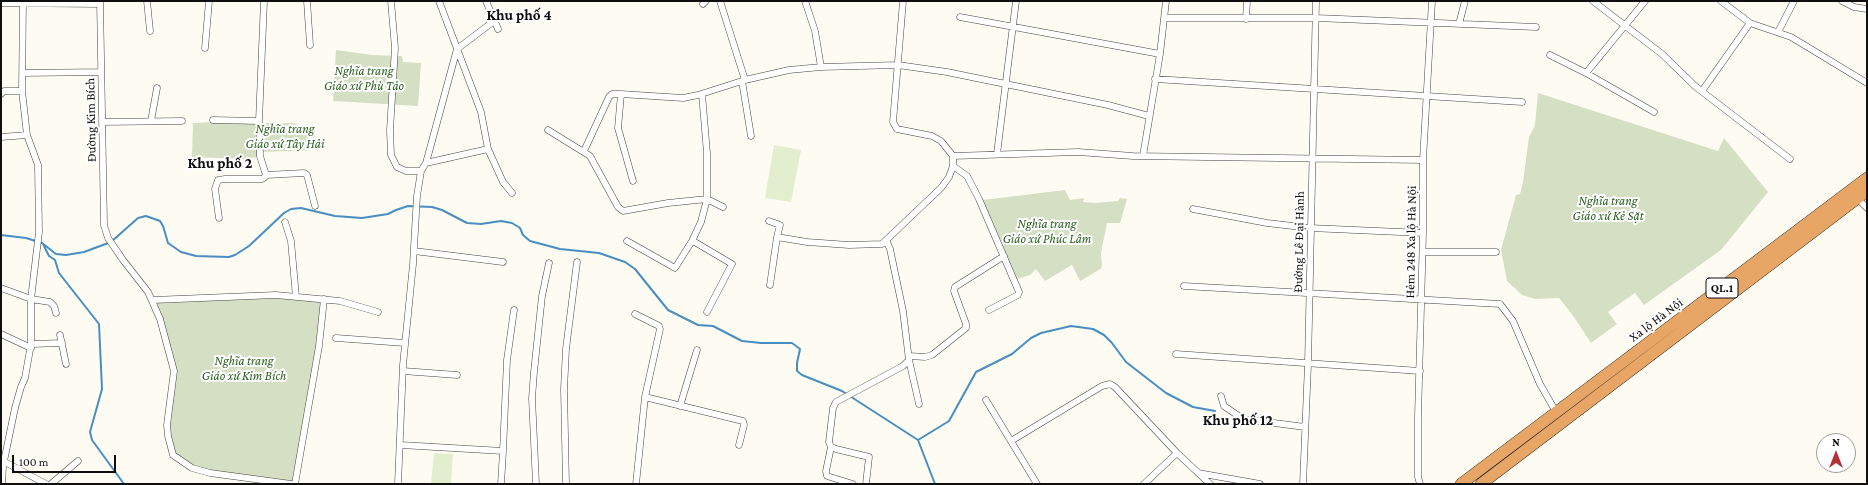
<!DOCTYPE html>
<html>
<head>
<meta charset="utf-8">
<style>
  body { margin:0 }
  #map { position:relative; width:1868px; height:485px; overflow:hidden; background:#fefcf2; font-family:"Crimson Pro",serif }
  canvas { display:block }
  .frame { position:absolute; inset:0; border:2px solid #0f0f0f; pointer-events:none }
  .north { position:absolute; left:1816px; top:433px; width:40px; height:40px; box-sizing:border-box; background:#fff; border:1px solid #9f9f9f; border-radius:50%; rotate:0deg; font-size:11px; font-weight:700; line-height:16px; text-align:center; color:#0f0f0f }
  .north::after { content:''; display:block; margin:auto; width:14px; height:18px; background:#b33235; clip-path:polygon(50% 0,100% 100%,50% 72%,0 100%) }
  .scale { position:absolute; left:12px; top:455px; width:104px; height:18px; box-sizing:border-box; border:2px solid #0f0f0f; border-top:0; padding-left:5px; font-size:12px; line-height:14px; white-space:nowrap; color:#0f0f0f; -webkit-text-stroke:3px #fff; paint-order:stroke }
</style>
</head>
<body>
<div id="map">
<canvas width="1868" height="485"></canvas>
<div class="frame"></div>
<div class="north">N</div>
<div class="scale">100 m</div>
</div>
<script>
const g = document.querySelector('canvas').getContext('2d');
g.lineJoin = 'round';
function fill(path, color) { g.fillStyle = color; g.fill(path, 'evenodd'); }
const shape = rows => new Path2D(rows.map(r => 'M' + r).join(''));
function trace(path, color, width, dash) { g.strokeStyle = color; g.lineWidth = width; g.lineCap = dash ? 'butt' : 'round'; g.setLineDash(dash || []); g.stroke(path); }
function label(font, color, halo, rows, align = 'center') {
  g.font = font + ' "Crimson Pro",serif'; g.lineWidth = 4; g.setLineDash([]); g.textBaseline = 'middle'; g.strokeStyle = halo; g.fillStyle = color; for (const [text, x, y, turn = 0] of rows) {
    g.save(); g.translate(x, y); g.rotate((+turn || 0) * Math.PI / 180); g.textAlign = isNaN(turn) ? turn : align; if (halo) g.strokeText(text, 0, 0); g.fillText(text, 0, 0); g.restore();
  }
}
const cemetery = shape([
  [336,50,372,55,402,56,403,62,421,63,418,106,333,101],
  [1538,93,1718,151,1724,138,1768,192,1721,250,1644,305,1635,293,1608,312,1617,324,1591,343,1574,317,1559,298,1535,299,1522,295,1507,281,1501,250,1516,195,1520,194,1523,182,1529,137,1535,125],
  [214,122,257,123,258,157,244,159,192,157,193,123],
  [261,123,292,123,314,129,315,150,262,152],
  [1065,190,1070,200,1084,198,1083,202,1095,203,1118,201,1120,198,1127,199,1120,223,1107,223,1101,253,1102,268,1080,281,1072,265,1045,281,1036,269,1030,275,1017,279,983,200],
  [276,298,322,302,317,346,304,414,293,482,211,471,193,465,175,453,170,436,170,424,176,370,157,303]
]);
const pitch = shape([
  [774,145,801,150,791,202,765,198],
  [434,453,453,454,451,484,431,484]
]);
const stream = shape([
  [1,235,26,238,42,243,56,254,66,255,84,252,111,242,138,218,146,216,160,221,163,226,168,243,181,252,196,256,229,257,235,255,249,246,284,213,291,209,301,208,335,216,362,218,388,214,396,210,408,206,432,207,442,210,467,223,481,224,501,221,512,223,520,228,523,235,530,241,560,249,599,253,625,262,635,269,668,310,698,325,713,326,742,341,761,343,792,343,800,349,797,363,797,371,802,375,842,391,918,440,949,421,976,372,1012,354,1031,338,1041,333,1071,326,1093,329,1104,335,1112,343,1126,362,1166,393,1193,407,1215,411],
  [43,244,49,256,55,260,59,273,99,324,102,389,90,432,92,440,124,484],
  [918,440,935,484]
]);
const street = shape([
  [100,1,104,225,108,238,123,260,148,292,160,319,174,371,167,425,168,436,173,455,192,468,210,473,291,484],
  [147,1,150,31],
  [307,1,310,45],
  [391,1,395,48,390,130,391,155,397,167,406,171,421,171,426,163,457,49,494,21],
  [439,1,481,112,488,149,503,182,512,193],
  [486,1,498,29],
  [720,1,745,80],
  [805,1,815,31,821,67],
  [1593,1,1662,54,1696,87,1790,159],
  [1721,1,1750,23,1791,37,1867,83],
  [1842,1,1854,7,1867,9],
  [1,3,100,4],
  [703,4,706,1],
  [960,17,1160,54],
  [1165,18,1316,18,1536,27],
  [1246,19,1247,1],
  [1459,24,1465,1],
  [1778,32,1794,1],
  [205,48,209,1],
  [1550,55,1586,73,1654,112],
  [23,73,101,72],
  [1586,73,1645,1],
  [1155,79,1522,102],
  [742,81,751,136],
  [1702,91,1750,23],
  [1,94,4,91,22,91],
  [213,120,259,121],
  [151,121,157,88],
  [102,122,182,121],
  [548,130,590,156,618,207,623,211,668,203,707,199,723,207],
  [1,137,27,135],
  [584,151,609,97,612,94,621,94],
  [997,154,1016,1],
  [953,156,1078,152,1133,156,1423,160],
  [1143,156,1160,54,1166,1],
  [426,163,488,149],
  [953,166,967,176,979,199,1019,292,1018,295,989,310],
  [266,175,304,173,307,175,315,206],
  [633,181,618,128,621,94,683,98,698,95,745,80,789,70,821,67,898,65,947,72,1108,105,1149,116],
  [1857,198,1867,208],
  [1193,209,1267,223,1310,228,1423,233],
  [219,218,215,189,218,180,225,179,262,179,265,177,266,175,260,156,259,121,264,1],
  [769,221,780,225,777,237],
  [285,222,291,241,296,297],
  [627,241,675,268,692,241,701,222,707,199,707,153,702,94],
  [693,241,732,264,707,312],
  [414,251,503,262],
  [1423,252,1496,252],
  [770,285,777,237,807,242,849,245,882,244,941,188,949,177,953,166,953,156,941,141,932,136,897,129,893,122,903,1],
  [1184,286,1500,304,1513,321,1540,384,1556,412],
  [1,288,31,299,50,302,54,306,56,313],
  [153,300,276,295,340,301,378,312],
  [635,314,659,326,660,329,645,397],
  [1,334,31,348],
  [60,335,66,364],
  [336,338,405,343],
  [31,344,62,343],
  [1176,354,1420,371],
  [910,356,925,357,932,355,966,328,966,324,954,291,955,287,1004,256],
  [909,360,919,404],
  [403,371,457,375],
  [1221,396,1224,406,1243,419,1305,427],
  [986,400,1037,484],
  [680,406,697,350],
  [1011,441,1102,386,1110,384,1115,387,1177,453,1210,484],
  [401,445,503,451,501,484],
  [831,447,826,471,827,476,853,484],
  [503,451,507,360,514,310],
  [5,462,46,484],
  [1198,473,1260,484],
  [2,484,3,466,15,408,21,387,25,378,31,344,31,299,39,232,38,165,27,135,22,91,23,1],
  [51,484,78,461],
  [295,484,319,346,324,299],
  [398,484,403,365,413,264,417,196,421,171],
  [536,484,532,398,534,372,542,296,549,263],
  [566,484,564,389,566,349,577,262],
  [636,484,645,397,743,421,744,425,739,445],
  [866,484,869,457,836,449,831,447,829,442,833,408,836,402,903,366,909,360,903,311,890,249,886,240],
  [1144,484,1177,453],
  [1303,484,1308,364,1316,1],
  [1420,484,1418,477,1418,417,1423,233,1423,160,1432,1]
]);
const highway = shape([
  [1461,484,1867,178],
  [1481,484,1867,191]
]);
const shields = [
  [1722,288,32]
];
const shieldNames = [
  ["QL.1",1722,288]
];
const parkNames = [
  ["Nghĩa trang",364,71],
  ["Giáo xứ Phù Tảo",364,86],
  ["Nghĩa trang",285,129],
  ["Giáo xứ Tây Hải",285,144],
  ["Nghĩa trang",1608,201],
  ["Giáo xứ Kẻ Sặt",1608,216],
  ["Nghĩa trang",1047,224],
  ["Giáo xứ Phúc Lâm",1047,239],
  ["Nghĩa trang",244,361],
  ["Giáo xứ Kim Bích",244,376]
];
const streetNames = [
  ["Đường Kim Bích",91,120,-91],
  ["Đường Lê Đại Hành",1299,242,-89],
  ["Hẻm 248 Xa lộ Hà Nội",1411,242,-89],
  ["Xa lộ Hà Nội",1656,320,-37]
];
const quarterNames = [
  ["Khu phố 4",519,15],
  ["Khu phố 2",220,163],
  ["Khu phố 12",1238,420]
];
fill(cemetery, '#d5dfc4');
fill(pitch, '#e2eece');
trace(stream, '#488ec2', 2);
trace(street, '#424242', 7);
trace(highway, '#202020', 12);
trace(street, '#fff', 6);
trace(highway, '#e7a566', 11);
for (const [x, y, w] of shields) { const box = new Path2D(); box.roundRect(x - w / 2, y - 10, w, 20, 3); g.fillStyle = '#fff'; g.fill(box); trace(box, '#0f0f0f', 1); }
label('bold 12px', '#0f0f0f', null, shieldNames);
label('italic 13px', '#2f6124', '#fff', parkNames);
label('13px', '#0f0f0f', '#fff', streetNames);
label('bold 15px', '#0f0f0f', '#fff', quarterNames);
</script>
</body>
</html>
